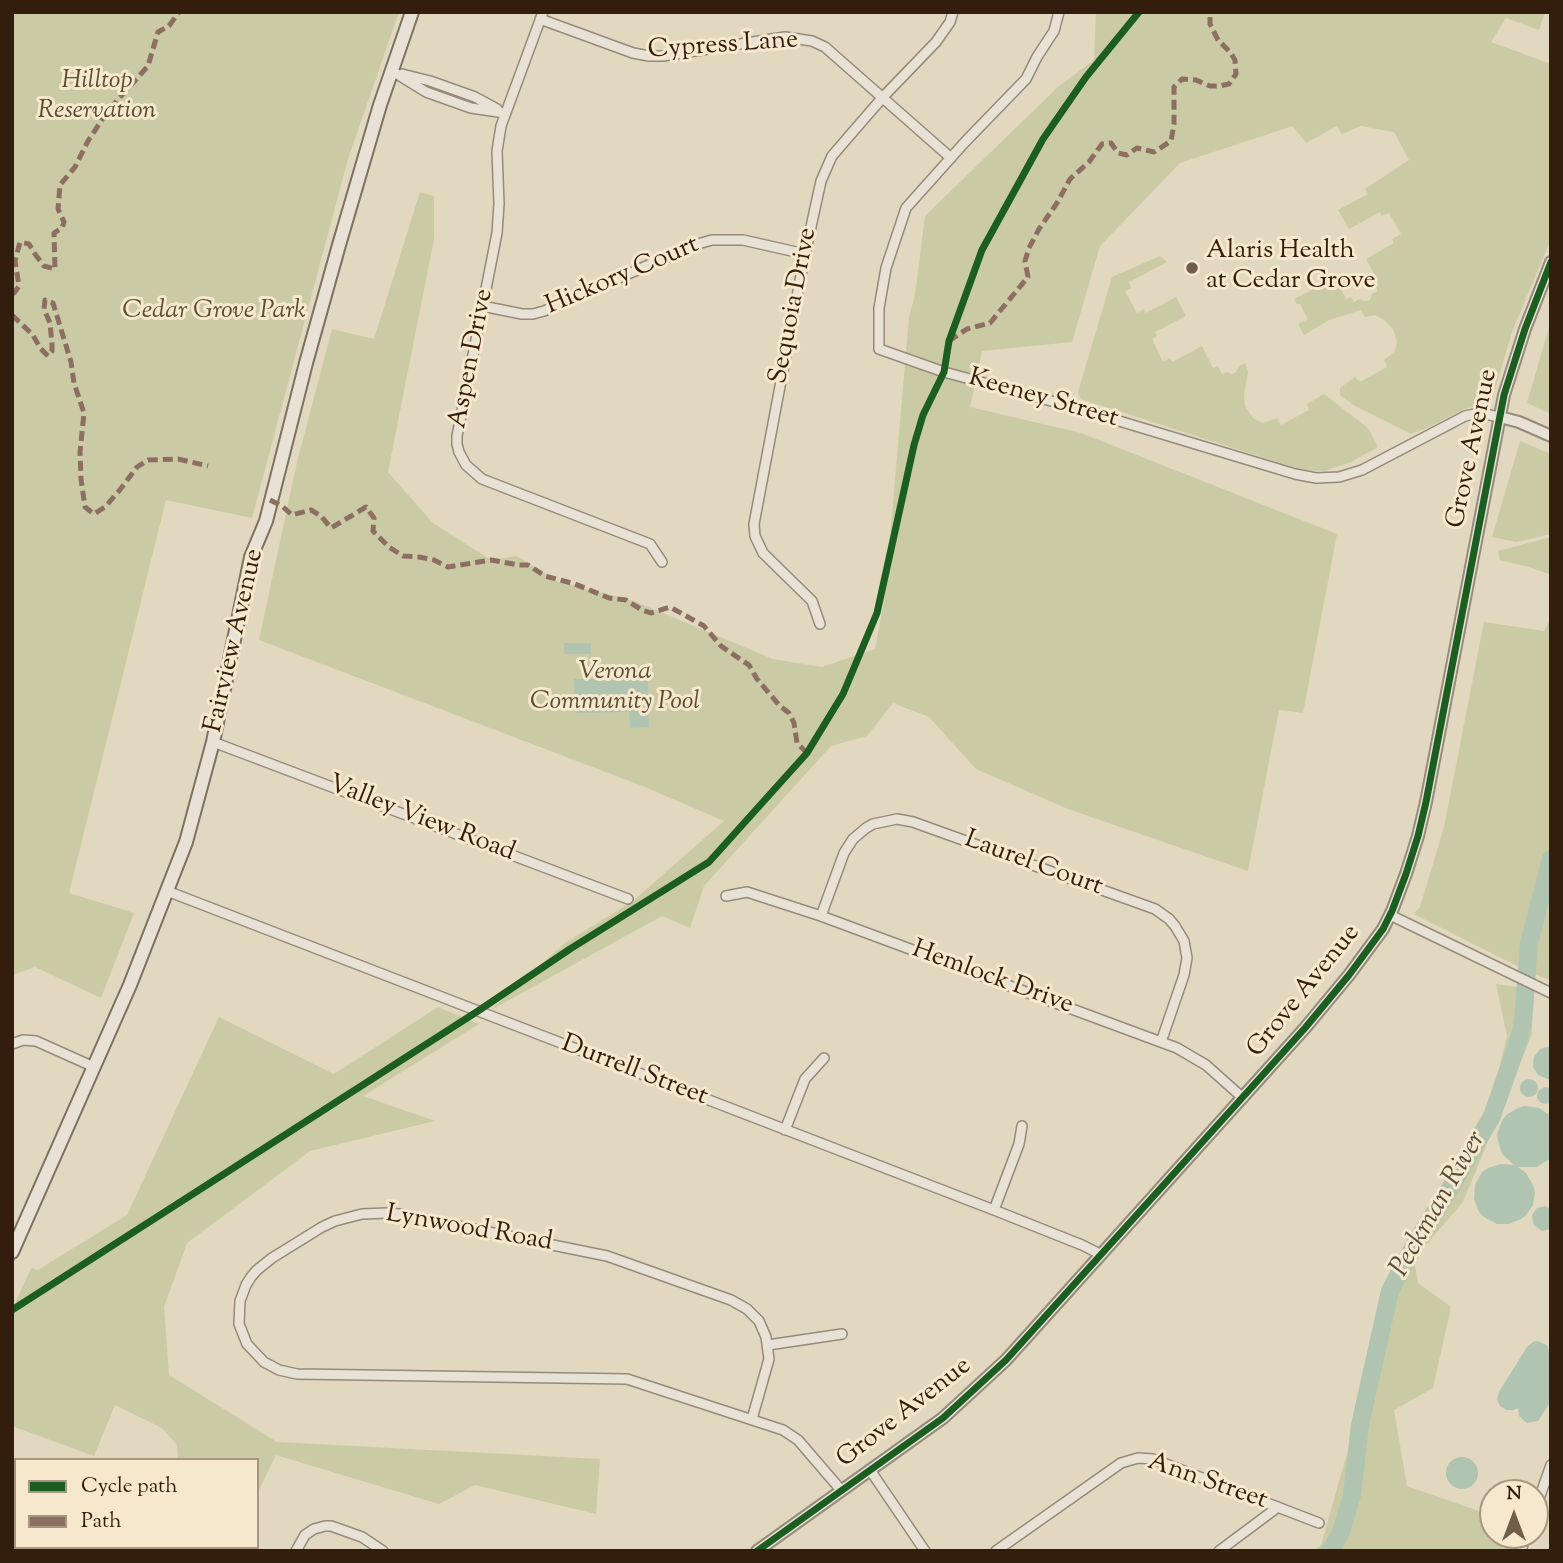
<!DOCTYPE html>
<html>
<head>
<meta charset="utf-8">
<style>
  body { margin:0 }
  #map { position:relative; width:1563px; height:1563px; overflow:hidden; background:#e2d7bf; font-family:"Sorts Mill Goudy",serif }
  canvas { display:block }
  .frame { position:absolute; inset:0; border:14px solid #331d0d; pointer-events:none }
  .legend { position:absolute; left:14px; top:1458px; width:245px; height:91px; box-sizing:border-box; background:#f6e8cc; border:2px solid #a89780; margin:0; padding:9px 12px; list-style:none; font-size:21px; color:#331d0d }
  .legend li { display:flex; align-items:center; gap:14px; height:35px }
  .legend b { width:35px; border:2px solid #a89780 }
  .north { position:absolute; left:1479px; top:1479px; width:70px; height:70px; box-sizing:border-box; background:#f6e8cc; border:2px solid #a89780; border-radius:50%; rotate:0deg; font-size:19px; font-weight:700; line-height:28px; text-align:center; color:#331d0d }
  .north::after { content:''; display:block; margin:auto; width:24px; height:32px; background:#705e4b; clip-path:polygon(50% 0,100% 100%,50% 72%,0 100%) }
</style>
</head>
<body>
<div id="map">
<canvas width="1563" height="1563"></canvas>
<div class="frame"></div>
<ul class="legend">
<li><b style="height:9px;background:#1b5e20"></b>Cycle path</li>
<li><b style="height:9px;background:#8d6e63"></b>Path</li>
</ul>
<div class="north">N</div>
</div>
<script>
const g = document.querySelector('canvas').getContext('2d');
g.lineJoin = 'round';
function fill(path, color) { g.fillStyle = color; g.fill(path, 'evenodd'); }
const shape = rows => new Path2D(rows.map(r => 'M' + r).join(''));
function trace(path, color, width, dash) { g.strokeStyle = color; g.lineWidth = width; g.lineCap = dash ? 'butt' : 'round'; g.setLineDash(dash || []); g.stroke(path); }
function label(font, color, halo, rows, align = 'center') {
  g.font = font + ' "Sorts Mill Goudy",serif'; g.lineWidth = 6; g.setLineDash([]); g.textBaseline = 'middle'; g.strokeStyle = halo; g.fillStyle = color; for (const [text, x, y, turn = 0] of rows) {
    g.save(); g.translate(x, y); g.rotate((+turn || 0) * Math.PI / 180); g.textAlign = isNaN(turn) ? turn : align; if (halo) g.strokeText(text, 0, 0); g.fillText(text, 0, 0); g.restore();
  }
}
const green = shape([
  [12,12,399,12,348,159,252,518,166,500,69,893,134,913,101,998,35,967,12,975],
  [1096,12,1545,12,1539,30,1506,18,1491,42,1551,64,1551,239,1512,332,1491,403,1464,409,1429,427,1411,434,1355,406,1340,395,1340,388,1355,377,1360,382,1387,367,1384,360,1395,351,1397,342,1393,329,1384,320,1375,315,1365,317,1361,310,1329,320,1304,335,1298,324,1308,319,1300,304,1297,304,1294,299,1335,278,1346,299,1351,297,1354,302,1360,299,1365,301,1370,300,1372,294,1378,291,1374,283,1378,281,1366,259,1394,243,1392,239,1401,234,1389,213,1382,216,1380,212,1349,229,1338,210,1368,194,1365,189,1409,160,1394,132,1361,126,1342,134,1337,126,1306,143,1293,126,1180,163,1100,246,1072,342,982,351,970,407,1081,433,1337,534,1303,713,1279,710,1248,871,1068,809,976,769,929,717,893,703,867,736,831,746,704,886,690,928,662,916,491,1010,565,943,633,901,724,821,645,787,259,640,297,462,332,329,374,339,420,192,434,196,434,239,388,472,433,523,491,560,517,556,556,581,634,601,773,659,822,667,875,649,885,596,909,317,915,295,925,216,1059,86,1094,60],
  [1160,256,1167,262,1129,282,1131,288,1125,291,1137,313,1144,309,1146,313,1176,297,1186,316,1155,332,1157,336,1152,339,1163,362,1170,358,1172,362,1202,346,1213,368,1218,366,1222,374,1227,372,1232,374,1236,372,1239,366,1245,363,1248,372,1244,395,1245,406,1253,418,1263,423,1277,418,1281,425,1309,410,1307,404,1324,394,1368,428,1378,447,1351,462,1325,471,1302,470,1081,399,1078,392,1112,277],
  [1551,320,1551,414,1527,403],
  [1520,441,1551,454,1551,534,1516,542,1492,537],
  [1551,537,1551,575,1529,567,1500,560,1498,551],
  [1551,617,1551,981,1517,966,1414,914,1420,907,1444,827,1484,622,1544,631],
  [1496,984,1531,989,1532,1034,1463,1202,1414,1259,1418,1283,1451,1307,1433,1388,1394,1410,1407,1486,1493,1516,1493,1535,1517,1535,1509,1551,1314,1551,1321,1545,1346,1457,1353,1442,1387,1281,1418,1223,1447,1180,1489,1110,1507,1036],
  [438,1007,479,1024,363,1096,435,1121,310,1151,187,1243,164,1307,169,1375,277,1442,600,1459,596,1514,475,1485,439,1504,276,1455,257,1494,257,1460,178,1460,177,1445,162,1428,115,1405,94,1456,12,1426,12,1310,31,1268,38,1270,127,1215,219,1017,334,1074]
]);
const water = shape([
  [564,643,591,643,591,654,564,654],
  [648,678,649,727,630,728,629,712,575,713,574,679],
  [1551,1046,1551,1080,1550,1080,1538,1075,1533,1067,1533,1062,1534,1057,1540,1049],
  '1520 1088a9 9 0 1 1 18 0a9 9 0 1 1-18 0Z',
  [1545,1087,1551,1088,1551,1102,1547,1104,1541,1103,1537,1098,1538,1091],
  [1525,1106,1539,1108,1551,1116,1551,1158,1537,1167,1518,1167,1526,1173,1533,1185,1535,1192,1533,1205,1526,1215,1521,1219,1509,1224,1497,1224,1484,1217,1479,1212,1474,1199,1475,1185,1482,1172,1488,1168,1501,1164,1514,1165,1502,1154,1498,1141,1497,1134,1502,1121,1506,1115,1518,1108],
  [1545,1206,1551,1209,1551,1229,1542,1231,1535,1226,1533,1223,1532,1215,1537,1208],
  [1537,1341,1547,1345,1551,1356,1551,1401,1538,1421,1527,1423,1519,1416,1518,1408,1514,1410,1506,1410,1500,1406,1497,1399,1499,1392,1527,1347,1533,1342],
  '1446 1473a16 16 0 1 1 32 0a16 16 0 1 1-32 0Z',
  [1504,1483,1515,1486,1519,1493,1493,1493,1493,1509,1490,1503,1490,1494,1495,1486]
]);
const river = shape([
  [1330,1551,1340,1535,1352,1495,1360,1425,1390,1291,1416,1242,1454,1182,1492,1116,1516,1048,1523,1023,1529,943,1551,859]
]);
const minor = shape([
  [543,12,501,126,497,151,499,204,497,233,457,436,457,444,459,452,466,465,482,479,650,544,662,562],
  [1059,12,1054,31,1037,57,1026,79,965,142,906,208,886,268,879,308,879,349,944,372,1066,405,1295,474,1316,478,1339,477,1362,470,1465,416,1479,413,1500,417],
  [540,19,633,53,649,56,663,56,785,37,812,41,825,47,951,158],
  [392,71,426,92,471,108,505,113],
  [402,74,430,81,475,97,497,109],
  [482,306,522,314,533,314,544,311,694,245,712,240,743,240,805,254],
  [820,624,812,601,763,553,755,536,754,524,805,254,821,181,832,156,883,97,936,42,950,22,953,12],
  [213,742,628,899],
  [167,891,994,1210,1082,1245,1100,1254],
  [726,896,747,892,821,916,1177,1048,1206,1065,1243,1098],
  [1390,915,1551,993],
  [821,916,844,853,853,839,866,828,873,824,897,819,913,822,1155,909,1169,919,1175,926,1184,941,1187,958,1184,975,1161,1042],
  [12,1044,23,1040,36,1041,94,1067],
  [785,1130,805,1079,824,1058],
  [994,1210,1019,1144,1022,1126],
  [768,1345,842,1334],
  [752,1419,769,1359,766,1337,759,1321,747,1309,731,1300,607,1256,399,1214,387,1213,362,1214,335,1221,322,1227,272,1258,257,1270,251,1277,246,1285,240,1301,239,1324,247,1344,264,1362,279,1370,297,1374,627,1379,783,1430,798,1440,841,1490],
  [870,1470,925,1551],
  [1535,1510,1551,1465],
  [12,1514,16,1515],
  [98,1547,107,1551],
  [296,1551,305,1535,314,1529,325,1526,331,1526,362,1537,383,1551],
  [996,1551,1121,1463,1138,1458,1153,1459,1319,1523],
  [1219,1551,1278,1507],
  [1521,1551,1526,1535]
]);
const tertiary = shape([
  [1500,417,1519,422,1551,436],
  [757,1551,943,1418,1006,1360,1305,1028,1349,975,1383,929,1392,911,1406,874,1418,836,1426,802,1504,395,1525,329,1551,262]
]);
const secondary = shape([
  [12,1252,130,985,186,842,213,742,251,557,266,521,306,363,339,245,380,105,412,12]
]);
const quiet = shape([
  [12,292,14,293,19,286,15,261,20,242,29,244,35,254,44,266,55,269,54,233,62,228,64,222,58,209,60,185,75,167,88,141,107,112,148,66,158,32,169,26,179,12],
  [12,315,33,335,40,348,48,356,52,351,52,344,50,323,44,309,45,300,53,303,71,362,74,383,84,413,80,452,81,479,85,507,94,514,105,507,119,491,137,467,148,460,178,459,208,466],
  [949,341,967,329,990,323,1028,277,1025,261,1029,248,1039,229,1057,203,1070,179,1089,162,1102,144,1111,143,1118,153,1127,155,1137,148,1154,152,1171,141,1174,124,1174,87,1182,79,1196,80,1210,86,1219,86,1229,84,1236,74,1235,60,1230,52,1218,40,1210,24,1210,12],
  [270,500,282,506,292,515,311,510,321,516,331,528,366,507,374,518,373,531,389,547,403,556,419,557,434,560,448,567,491,560,519,565,528,565,545,576,575,584,609,598,626,600,642,610,651,613,670,607,704,626,721,646,749,665,757,679,780,706,789,713,794,723,797,743,807,753]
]);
const cycleway = shape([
  [12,1310,478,1011,570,949,709,862,807,753,843,694,877,613,914,445,923,415,944,372,949,341,982,250,1043,139,1086,77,1139,12],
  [757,1551,943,1418,1006,1360,1305,1028,1349,975,1383,929,1392,911,1406,874,1418,836,1426,802,1504,395,1525,329,1551,262]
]);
const markers = [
  [1192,268,7,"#705e4b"]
];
const streetNames = [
  ["Cypress Lane",723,47,-4],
  ["Hickory Court",623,277,-23],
  ["Sequoia Drive",795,306,-79],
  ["Aspen Drive",473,359,-79],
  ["Keeney Street",1043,400,16],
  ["Grove Avenue",1474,449,-78],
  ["Fairview Avenue",236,641,-77],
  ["Valley View Road",421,820,21],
  ["Laurel Court",1033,865,20],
  ["Hemlock Drive",992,979,20],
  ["Grove Avenue",1305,992,-51],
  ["Durrell Street",634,1072,21],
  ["Lynwood Road",469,1230,10],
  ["Grove Avenue",905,1414,-38],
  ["Ann Street",1207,1483,19]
];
const parkNames = [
  ["Hilltop",97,83],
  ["Reservation",97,113],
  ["Cedar Grove Park",214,313],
  ["Verona",615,674],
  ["Community Pool",615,704]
];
const poiNames = [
  ["Alaris Health",1206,253],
  ["at Cedar Grove",1206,283]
];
const waterNames = [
  ["Peckman River",1440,1205,-60]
];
fill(green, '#cacba4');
fill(water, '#b0c4b1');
trace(river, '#b0c4b1', 18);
trace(minor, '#948b7b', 12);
trace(tertiary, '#948b7b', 14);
trace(secondary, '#7b7264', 16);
trace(minor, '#e7e1d6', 9);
trace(tertiary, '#e7e1d6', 10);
trace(secondary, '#e7e1d6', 12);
trace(quiet, '#8d6e63', 5, [10, 5]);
trace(cycleway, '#1b5e20', 7);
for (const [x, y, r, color] of markers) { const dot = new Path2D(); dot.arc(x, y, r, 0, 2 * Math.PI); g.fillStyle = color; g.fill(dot); trace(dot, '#f6e8cc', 2.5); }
label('26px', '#331d0d', '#f6e8cc', streetNames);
label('italic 26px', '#5b4e34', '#f6e8cc', parkNames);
label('26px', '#331d0d', '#f6e8cc', poiNames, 'left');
label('italic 28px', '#524d3c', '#f6e8cc', waterNames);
</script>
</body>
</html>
